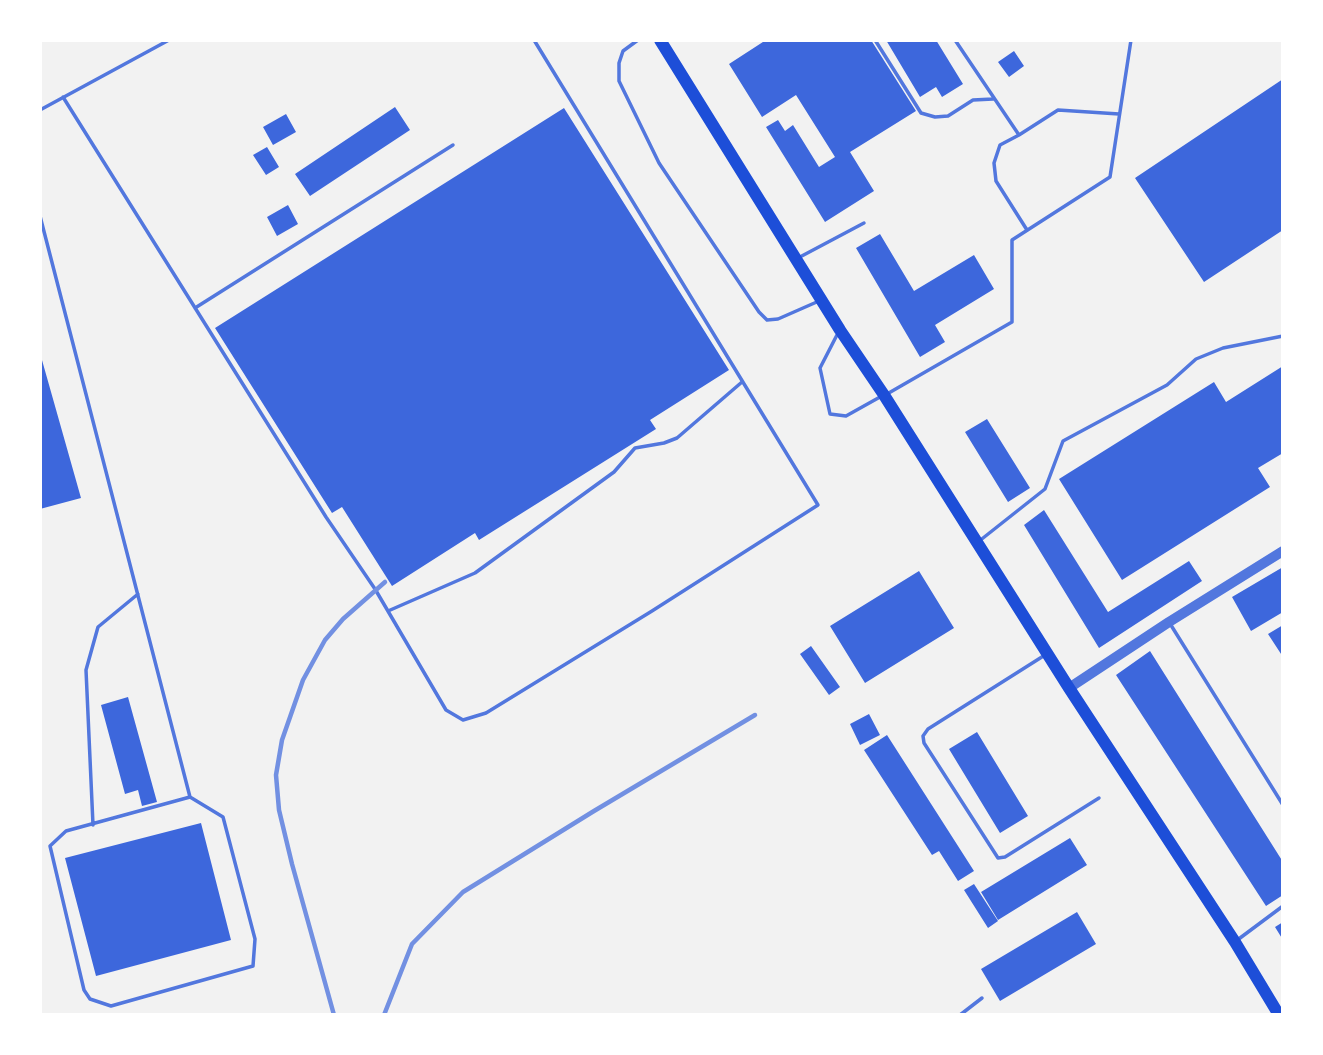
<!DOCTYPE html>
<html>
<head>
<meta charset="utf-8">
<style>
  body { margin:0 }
  #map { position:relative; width:1323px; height:1055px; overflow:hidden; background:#f2f2f2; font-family:"Noto Serif",serif }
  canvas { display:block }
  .frame { position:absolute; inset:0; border:42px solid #fff; pointer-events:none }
</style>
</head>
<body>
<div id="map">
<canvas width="1323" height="1055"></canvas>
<div class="frame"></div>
</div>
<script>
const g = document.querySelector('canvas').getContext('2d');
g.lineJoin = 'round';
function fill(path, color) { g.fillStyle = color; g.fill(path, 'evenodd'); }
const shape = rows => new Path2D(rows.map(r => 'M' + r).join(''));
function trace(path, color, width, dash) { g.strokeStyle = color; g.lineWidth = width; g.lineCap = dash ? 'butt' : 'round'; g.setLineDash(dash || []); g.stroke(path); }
const building = shape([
  [766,40,871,40,916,111,850,152,874,191,825,222,766,127,778,120,785,131,793,125,819,167,835,157,796,95,762,117,729,64],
  [886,40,936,40,963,84,942,97,936,87,920,97],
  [1014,51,1024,66,1009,77,998,62],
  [1283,79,1283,230,1204,282,1135,178],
  [395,107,410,130,310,196,295,174],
  [564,108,729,370,650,420,656,429,479,540,475,533,392,586,342,507,332,513,215,328],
  [286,114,296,132,273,145,263,127],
  [267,147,279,167,266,175,253,155],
  [288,205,298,224,277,236,267,217],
  [880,234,914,291,974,255,994,289,935,325,945,342,920,357,856,248],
  [40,353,81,498,40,509],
  [1283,366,1283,453,1258,468,1270,487,1122,580,1059,479,1214,382,1226,402],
  [987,419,1030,488,1008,502,965,432],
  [1044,510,1108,612,1189,561,1202,581,1099,648,1024,525],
  [1283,567,1283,612,1251,631,1232,597],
  [919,571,954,628,865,683,830,626],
  [1283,625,1283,657,1268,634],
  [811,646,840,687,829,695,800,654],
  [1150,651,1283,862,1283,895,1266,906,1116,675],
  [128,697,157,802,142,806,138,790,125,794,101,705],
  [869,714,880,735,860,745,850,724],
  [977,732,1028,816,1000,833,949,749],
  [887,735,974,871,958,881,939,851,932,855,864,750],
  [201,823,231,940,96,976,65,858],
  [1070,838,1087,865,998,920,981,892],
  [974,884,998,921,988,928,964,890],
  [1077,912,1096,944,1000,1001,981,969],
  [1283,922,1283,940,1275,927]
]);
const service = shape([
  [638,40,623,51,619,63,619,81,659,163,759,312,767,320,778,319,819,301],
  [875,40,921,113,935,117,948,116,973,100,993,99],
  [955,40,1019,135,1000,145,994,163,996,181,1027,230],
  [63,97,326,517,375,589,446,710,463,720,486,713,652,611,818,505,534,40],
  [40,110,169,40],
  [1019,135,1058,110,1119,114],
  [40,216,190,797,223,817,255,939,253,966,111,1006,90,999,84,990,50,846,66,831,190,797],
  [798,258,864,223],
  [195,308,453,145],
  [838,333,820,368,830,414,846,416,880,397],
  [887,394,1012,322,1012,240,1110,177,1131,40],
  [978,542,1045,489,1063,441,1167,385,1196,359,1223,348,1283,336],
  [388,611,475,573,614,472,635,448,664,443,677,438,742,382],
  [1169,622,1283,805],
  [1045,655,928,729,923,736,924,743,998,858,1005,857,1099,798],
  [93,825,86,670,98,627,138,594],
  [1236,941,1283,906],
  [960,1015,982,998]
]);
const tertiary = shape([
  [1069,688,1169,622,1283,551]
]);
const primary = shape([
  [660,40,840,330,884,395,1069,688,1235,942,1279,1015]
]);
const rail = shape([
  [334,1015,292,864,279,810,276,775,282,740,303,680,325,640,343,619,385,582],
  [384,1015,412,944,463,892,594,811,755,715]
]);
fill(building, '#3d67dc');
trace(service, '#5277de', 3.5);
trace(tertiary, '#5277de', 10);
trace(primary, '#1d4ed8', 12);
trace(rail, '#7290e2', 4.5);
</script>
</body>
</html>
